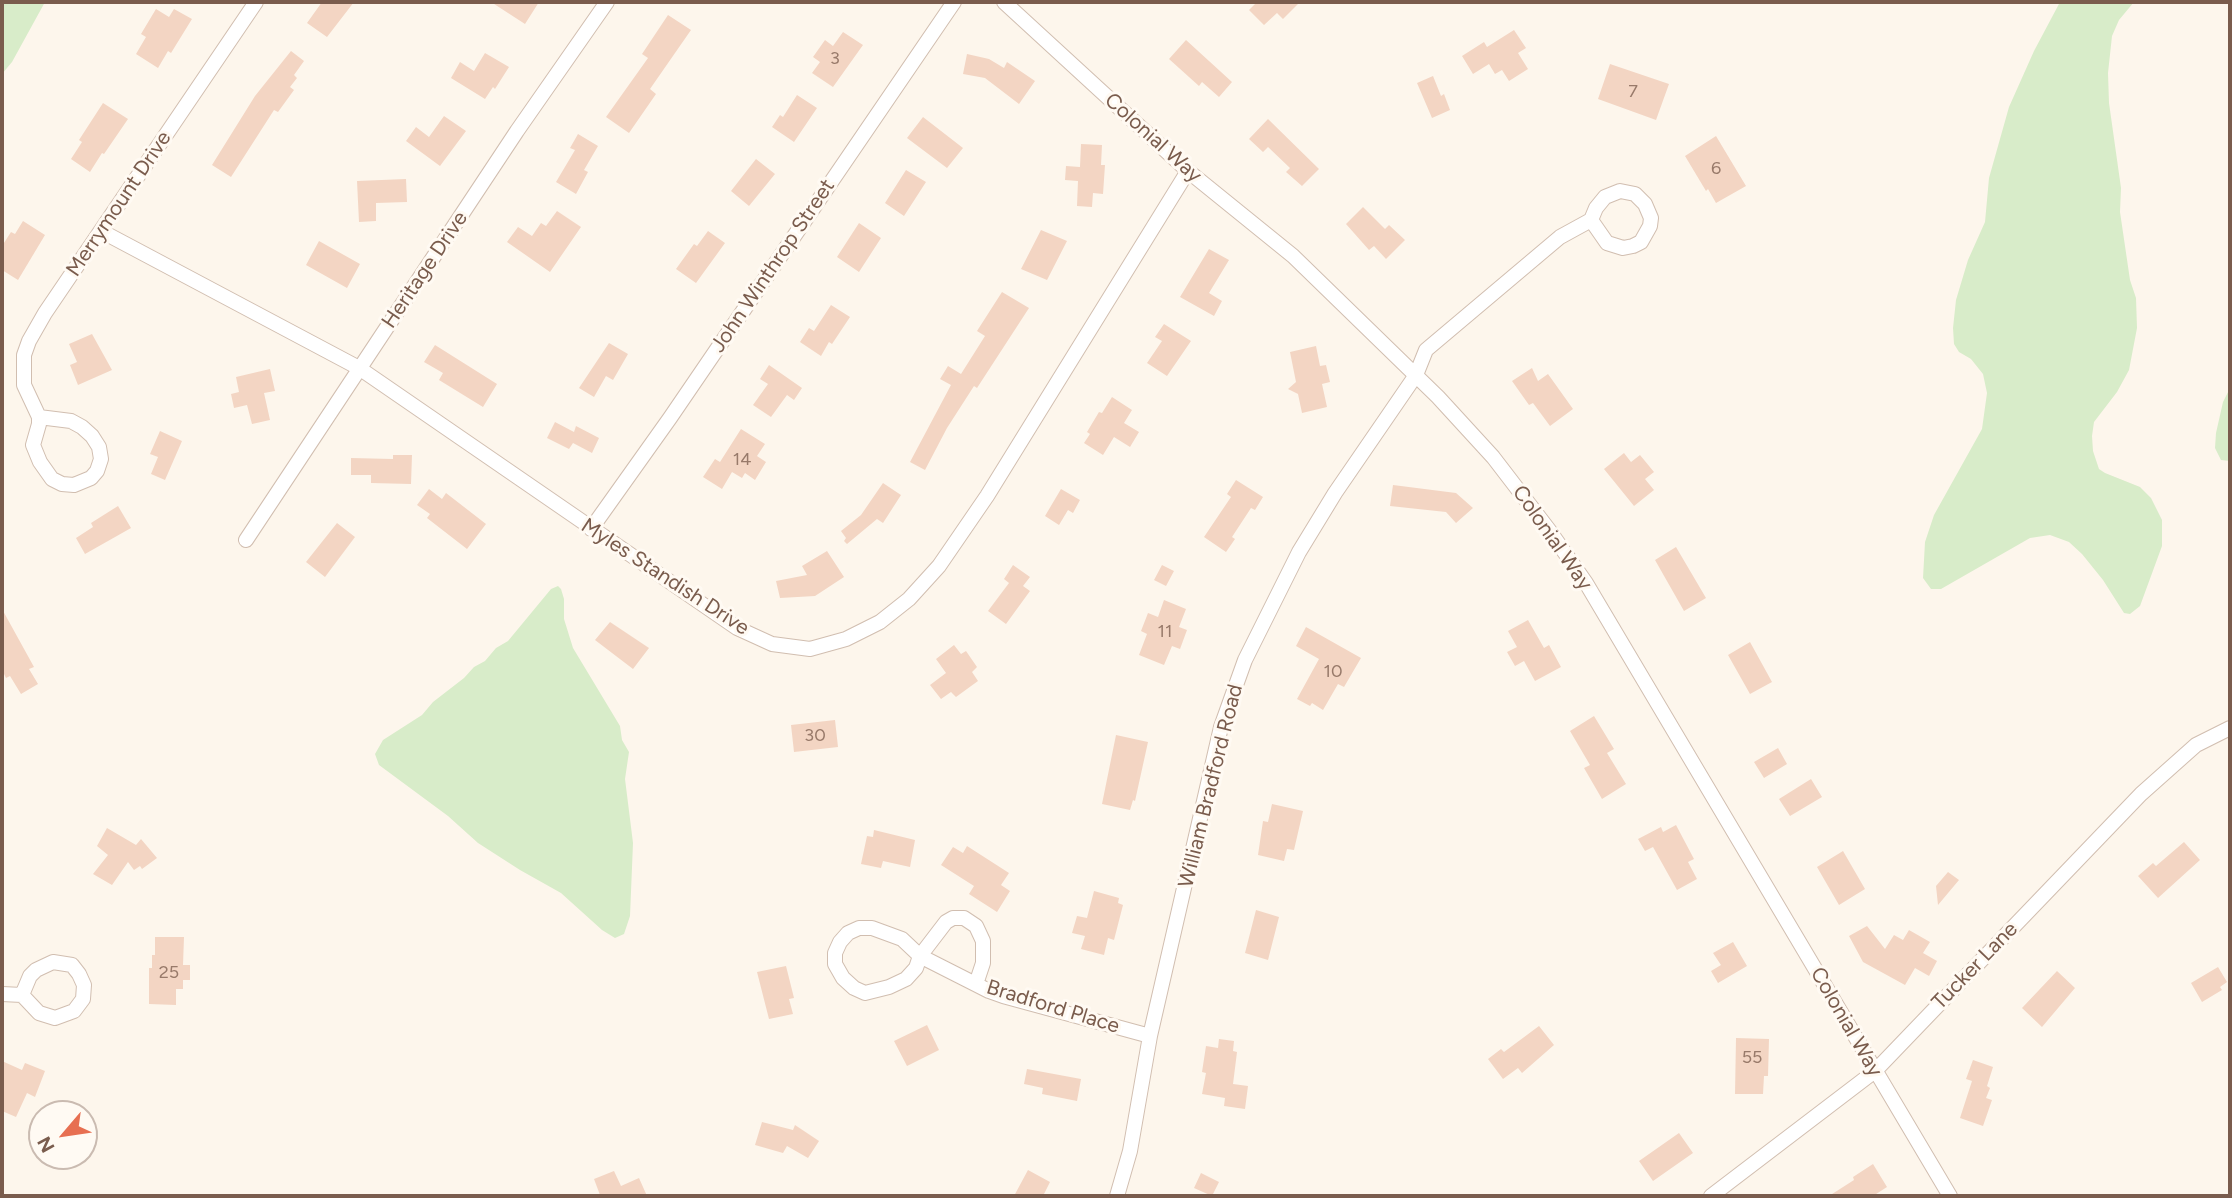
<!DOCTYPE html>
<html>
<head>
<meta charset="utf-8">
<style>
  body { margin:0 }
  #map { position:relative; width:2232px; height:1198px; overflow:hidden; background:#fdf6ec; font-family:Figtree,sans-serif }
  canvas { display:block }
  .frame { position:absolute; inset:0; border:4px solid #7a5c4d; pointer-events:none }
  .north { position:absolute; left:28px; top:1100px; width:70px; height:70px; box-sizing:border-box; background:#fffaf3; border:2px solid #cabbb1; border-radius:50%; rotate:241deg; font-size:19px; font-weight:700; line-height:28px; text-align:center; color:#7a5c4d }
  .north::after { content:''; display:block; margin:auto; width:24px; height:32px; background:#e76f51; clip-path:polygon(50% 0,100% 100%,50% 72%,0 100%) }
</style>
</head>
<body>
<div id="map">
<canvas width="2232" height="1198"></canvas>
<div class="frame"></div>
<div class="north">N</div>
</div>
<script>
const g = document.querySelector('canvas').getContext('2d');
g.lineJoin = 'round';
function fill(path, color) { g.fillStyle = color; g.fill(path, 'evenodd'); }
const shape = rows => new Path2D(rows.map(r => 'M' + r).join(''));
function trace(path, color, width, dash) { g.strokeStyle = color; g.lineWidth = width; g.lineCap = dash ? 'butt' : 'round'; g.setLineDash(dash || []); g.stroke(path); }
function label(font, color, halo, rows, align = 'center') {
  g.font = font + ' Figtree,sans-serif'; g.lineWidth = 6; g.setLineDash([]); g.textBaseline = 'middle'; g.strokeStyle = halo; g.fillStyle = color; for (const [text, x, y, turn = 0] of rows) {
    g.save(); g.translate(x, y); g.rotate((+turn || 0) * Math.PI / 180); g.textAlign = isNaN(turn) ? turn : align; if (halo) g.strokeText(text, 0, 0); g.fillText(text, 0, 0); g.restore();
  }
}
const green = shape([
  [2,2,45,2,12,62,2,74],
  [2060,2,2134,2,2119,20,2112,36,2108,73,2109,103,2121,188,2120,212,2130,280,2136,298,2137,328,2129,370,2117,392,2094,422,2092,436,2093,451,2099,469,2105,473,2140,487,2151,498,2162,520,2162,546,2140,606,2130,614,2124,613,2103,580,2082,554,2069,542,2050,535,2030,538,1941,589,1931,589,1923,578,1925,542,1934,515,1982,429,1987,393,1983,374,1971,359,1959,352,1954,344,1953,328,1956,300,1968,260,1985,222,1989,178,2009,107,2034,51],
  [2230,388,2230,461,2221,460,2215,448,2216,433,2223,402],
  [558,586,561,589,564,599,564,619,573,648,620,726,622,740,629,752,625,779,633,843,630,916,624,934,615,938,602,930,561,893,520,870,478,843,448,816,379,765,375,754,383,740,422,715,433,702,464,678,474,667,485,661,496,648,508,641,551,589]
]);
const building = shape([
  [322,2,354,2,327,37,307,23],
  [491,2,539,2,525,24],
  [1257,2,1300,2,1283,19,1277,13,1264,25,1249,10],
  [156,9,169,17,174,9,192,19,171,53,168,51,158,68,136,54,146,37,141,34],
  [668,15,691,30,650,89,656,94,629,133,606,117,648,58,642,54],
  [1514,30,1526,48,1518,53,1528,69,1509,81,1502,70,1495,74,1489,64,1473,74,1462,56,1484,42,1487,47],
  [843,32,863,45,833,87,812,73,820,62,813,57,825,40,833,46],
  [1186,40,1232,82,1219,97,1202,82,1199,86,1169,59],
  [291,51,304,61,294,75,297,78,290,87,294,90,278,112,274,110,231,177,212,165,255,96],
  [485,53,509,67,495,89,493,87,485,99,451,78,460,62,474,71],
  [967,54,989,59,1004,68,1007,62,1035,81,1019,104,985,78,963,74],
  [1610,64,1669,84,1656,120,1598,99],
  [1433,76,1441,96,1444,94,1450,110,1432,118,1417,83],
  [797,95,817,108,794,142,772,127,780,115,783,117],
  [103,103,128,119,104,154,102,153,90,172,71,159,82,142,79,140],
  [444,116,466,131,440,166,406,141,416,127,429,137],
  [923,117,963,148,947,168,907,138],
  [1268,119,1319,169,1302,186,1286,172,1290,168,1268,147,1263,152,1249,139],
  [578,134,598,146,584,170,588,172,576,194,556,182,575,150,570,148],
  [1716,136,1746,186,1716,203,1708,189,1706,191,1685,156],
  [1081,144,1102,145,1101,165,1105,165,1103,194,1093,193,1092,207,1077,206,1078,181,1065,180,1066,166,1080,167],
  [756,159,775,174,749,206,731,191],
  [906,170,926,182,904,216,885,203],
  [406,179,407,202,376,203,376,221,359,222,357,181],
  [1363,207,1385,229,1389,225,1405,240,1386,259,1374,246,1369,250,1346,224],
  [557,211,581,227,550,272,507,242,518,227,532,236,541,223,546,226],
  [23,221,45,235,18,280,2,270,2,246,11,232,15,234],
  [859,223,881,238,859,272,837,257],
  [1041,230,1067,241,1047,280,1021,269],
  [708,231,725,243,696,283,676,269,694,244,697,246],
  [319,241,360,264,347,288,306,265],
  [1209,249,1229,260,1209,293,1222,301,1214,316,1180,297],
  [1002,292,1029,308,977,388,974,386,947,428,925,470,910,462,951,385,940,379,948,366,961,374,985,336,977,331],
  [831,305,850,317,832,344,829,342,821,356,800,342,809,328,814,331],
  [1164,324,1191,341,1167,376,1147,363,1162,341,1155,337],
  [92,334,112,370,78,385,70,365,77,362,69,344],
  [609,343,628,354,613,380,606,376,594,397,579,388],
  [435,345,497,384,483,407,439,380,443,373,424,362],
  [1316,346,1320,366,1326,365,1330,382,1322,384,1327,407,1302,413,1298,394,1288,389,1296,382,1290,352],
  [769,365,802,388,794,400,787,395,771,417,753,405,768,384,760,379],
  [1532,368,1538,381,1548,374,1573,409,1550,426,1533,403,1529,405,1512,381],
  [270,369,275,391,264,393,270,420,252,424,247,405,234,408,231,394,239,392,236,377],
  [1112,397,1132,410,1124,423,1139,432,1130,447,1114,437,1103,455,1084,443,1090,434,1087,432,1099,412,1102,413],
  [555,422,574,432,576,426,599,438,592,453,573,443,569,449,547,438],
  [741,429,765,444,757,456,766,462,755,480,745,473,742,478,732,472,722,489,703,477,715,459,720,462],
  [160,431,182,441,165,480,151,474,158,457,150,454],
  [1624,453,1631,462,1640,455,1654,472,1645,479,1654,490,1634,506,1604,469],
  [393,455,412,455,411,484,371,483,371,475,351,475,351,458,393,459],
  [1236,480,1263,497,1255,510,1251,508,1232,537,1235,539,1226,552,1204,537,1231,497,1227,494],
  [883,483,901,495,883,523,877,519,847,544,844,541,846,538,841,531,861,515],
  [1393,485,1456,493,1473,508,1456,523,1446,512,1390,506],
  [429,489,442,499,446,493,486,524,467,549,427,518,430,514,417,505],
  [1061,489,1080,500,1073,513,1068,510,1059,525,1045,516],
  [118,506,131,528,85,554,76,538,93,527,91,523],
  [337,523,355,537,325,577,306,562],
  [1676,547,1706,598,1684,611,1655,560],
  [827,551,844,577,815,596,780,598,776,581,807,575,802,566],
  [1013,565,1030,577,1023,586,1030,591,1006,624,988,611,1009,583,1004,579],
  [1162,565,1174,571,1166,586,1154,580],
  [1164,600,1186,609,1179,627,1187,630,1180,649,1172,646,1164,665,1139,655,1147,634,1141,631,1148,613,1158,617],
  [2,609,34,667,29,669,38,684,21,694,10,676,6,678,2,670],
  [1528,620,1544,648,1549,645,1561,667,1535,681,1524,661,1515,666,1507,652,1517,647,1508,631],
  [610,622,649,648,633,669,595,640],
  [1306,627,1361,658,1344,687,1338,684,1323,710,1312,703,1310,706,1297,699,1319,659,1296,646],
  [1750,642,1772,682,1750,694,1728,655],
  [954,645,961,654,966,651,977,667,972,672,978,681,956,697,951,692,941,699,930,685,946,673,936,659],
  [1594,716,1614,749,1607,753,1626,784,1602,799,1584,768,1590,765,1570,731],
  [835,720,838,747,794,752,791,725],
  [1116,735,1148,742,1135,801,1133,800,1130,810,1102,804],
  [1778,748,1787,764,1764,778,1754,762],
  [1811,779,1822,797,1790,816,1779,799],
  [1272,804,1303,811,1294,850,1287,849,1284,861,1258,855,1263,821,1268,822],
  [1676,825,1694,859,1688,862,1697,879,1677,890,1653,847,1645,851,1638,839,1661,827,1663,832],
  [107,828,136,845,141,839,157,858,142,869,140,866,134,870,128,862,112,885,93,874,108,855,97,846],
  [874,830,915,840,910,867,883,861,881,868,861,864,867,836,873,837],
  [2184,842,2200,860,2158,898,2138,876,2153,863,2156,866],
  [967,846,1009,873,1001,885,1010,891,997,912,969,894,974,886,941,865,953,847,963,853],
  [1843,851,1865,889,1839,905,1817,867],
  [1948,872,1959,880,1938,905,1936,886],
  [1094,891,1119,898,1118,903,1123,905,1114,940,1108,938,1104,955,1081,949,1085,936,1072,933,1077,916,1087,918],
  [1256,910,1279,917,1268,960,1245,953],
  [1867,926,1885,949,1894,935,1903,940,1909,930,1930,942,1923,953,1937,961,1929,976,1915,968,1905,985,1863,962,1849,936],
  [155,937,184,937,183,965,190,965,190,980,183,980,183,989,176,989,176,1005,149,1004,149,968,152,968,152,955,155,955],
  [1733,942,1747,966,1718,983,1711,971,1721,965,1713,953],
  [786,966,794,998,789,999,793,1014,769,1019,757,972],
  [2218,967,2227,982,2220,987,2222,990,2202,1002,2191,983],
  [2057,971,2075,988,2042,1027,2022,1008],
  [927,1025,939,1050,907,1066,894,1041],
  [1539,1026,1554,1045,1522,1073,1518,1068,1503,1079,1488,1059,1501,1049,1504,1052],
  [1736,1038,1769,1039,1768,1076,1764,1076,1763,1094,1735,1094],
  [1219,1039,1234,1041,1233,1051,1237,1052,1233,1084,1248,1086,1245,1109,1224,1106,1225,1098,1202,1094,1206,1073,1202,1072,1206,1046,1218,1048],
  [1973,1060,1993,1067,1987,1086,1990,1088,1986,1098,1992,1100,1983,1126,1960,1118,1972,1081,1966,1079],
  [2,1061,22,1070,25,1063,45,1071,35,1097,27,1093,16,1117,2,1111],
  [1027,1069,1081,1079,1077,1101,1042,1094,1043,1088,1024,1084],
  [762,1122,793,1130,795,1125,819,1141,808,1158,787,1146,783,1153,755,1145],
  [1679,1133,1693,1153,1653,1181,1639,1161],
  [1873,1164,1887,1187,1873,1196,1829,1196,1854,1180,1853,1177],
  [1028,1170,1050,1182,1043,1196,1014,1196],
  [614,1171,621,1186,639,1178,647,1196,596,1196,600,1195,594,1179],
  [1201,1173,1219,1182,1212,1196,1194,1188]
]);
const street = shape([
  [1004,2,1188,171,1293,256,1438,397,1493,457,1549,530,1586,583,1950,1196],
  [101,231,359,368,737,628,772,644,810,649,846,639,880,622,909,599,939,566,987,496,1188,171],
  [39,417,71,421,82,427,92,436,99,447,101,459,97,471,91,478,74,485,62,484,52,479,40,462,33,445,39,424,39,417,24,385,24,355,29,341,45,313,256,2],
  [591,529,670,418,954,2],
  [246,540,517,131,607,2],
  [976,984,983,963,983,941,976,926,964,918,953,918,946,922,920,956,902,939,872,928,859,928,848,933,840,942,835,953,835,964,843,978,854,988,865,993,889,987,906,979,916,968,920,956,989,991,1003,996,1150,1036],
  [2,994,22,995,39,1013,55,1018,74,1011,83,999,84,985,79,974,72,965,53,962,36,970,30,976,22,995],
  [1117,1196,1130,1151,1150,1036,1221,727,1245,660,1299,552,1335,493,1416,375,1426,350,1560,237,1591,220,1596,208,1605,197,1620,191,1635,194,1645,204,1651,218,1650,226,1641,242,1633,246,1623,248,1607,243,1591,220],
  [1711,1196,1875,1071,2141,794,2196,745,2230,728]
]);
const numberNames = [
  ["3",835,59],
  ["7",1633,92],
  ["6",1716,169],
  ["14",742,460],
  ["11",1165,632],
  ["10",1333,672],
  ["30",815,736],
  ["25",169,973],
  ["55",1752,1058]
];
const streetNames = [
  ["Colonial Way",1153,138,42],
  ["Merrymount Drive",119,204,-56],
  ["John Winthrop Street",773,266,-56],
  ["Heritage Drive",425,270,-56],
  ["Colonial Way",1552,538,55],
  ["Myles Standish Drive",665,577,33],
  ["William Bradford Road",1211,786,-76],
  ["Tucker Lane",1975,966,-46],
  ["Bradford Place",1053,1007,17],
  ["Colonial Way",1846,1022,60]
];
fill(green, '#d8ecc9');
fill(building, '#f3d5c3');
trace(street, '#d1beb0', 16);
trace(street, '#fff', 14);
label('18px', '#987a6a', null, numberNames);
label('21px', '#7a5c4d', '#fffaf3', streetNames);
</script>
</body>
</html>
